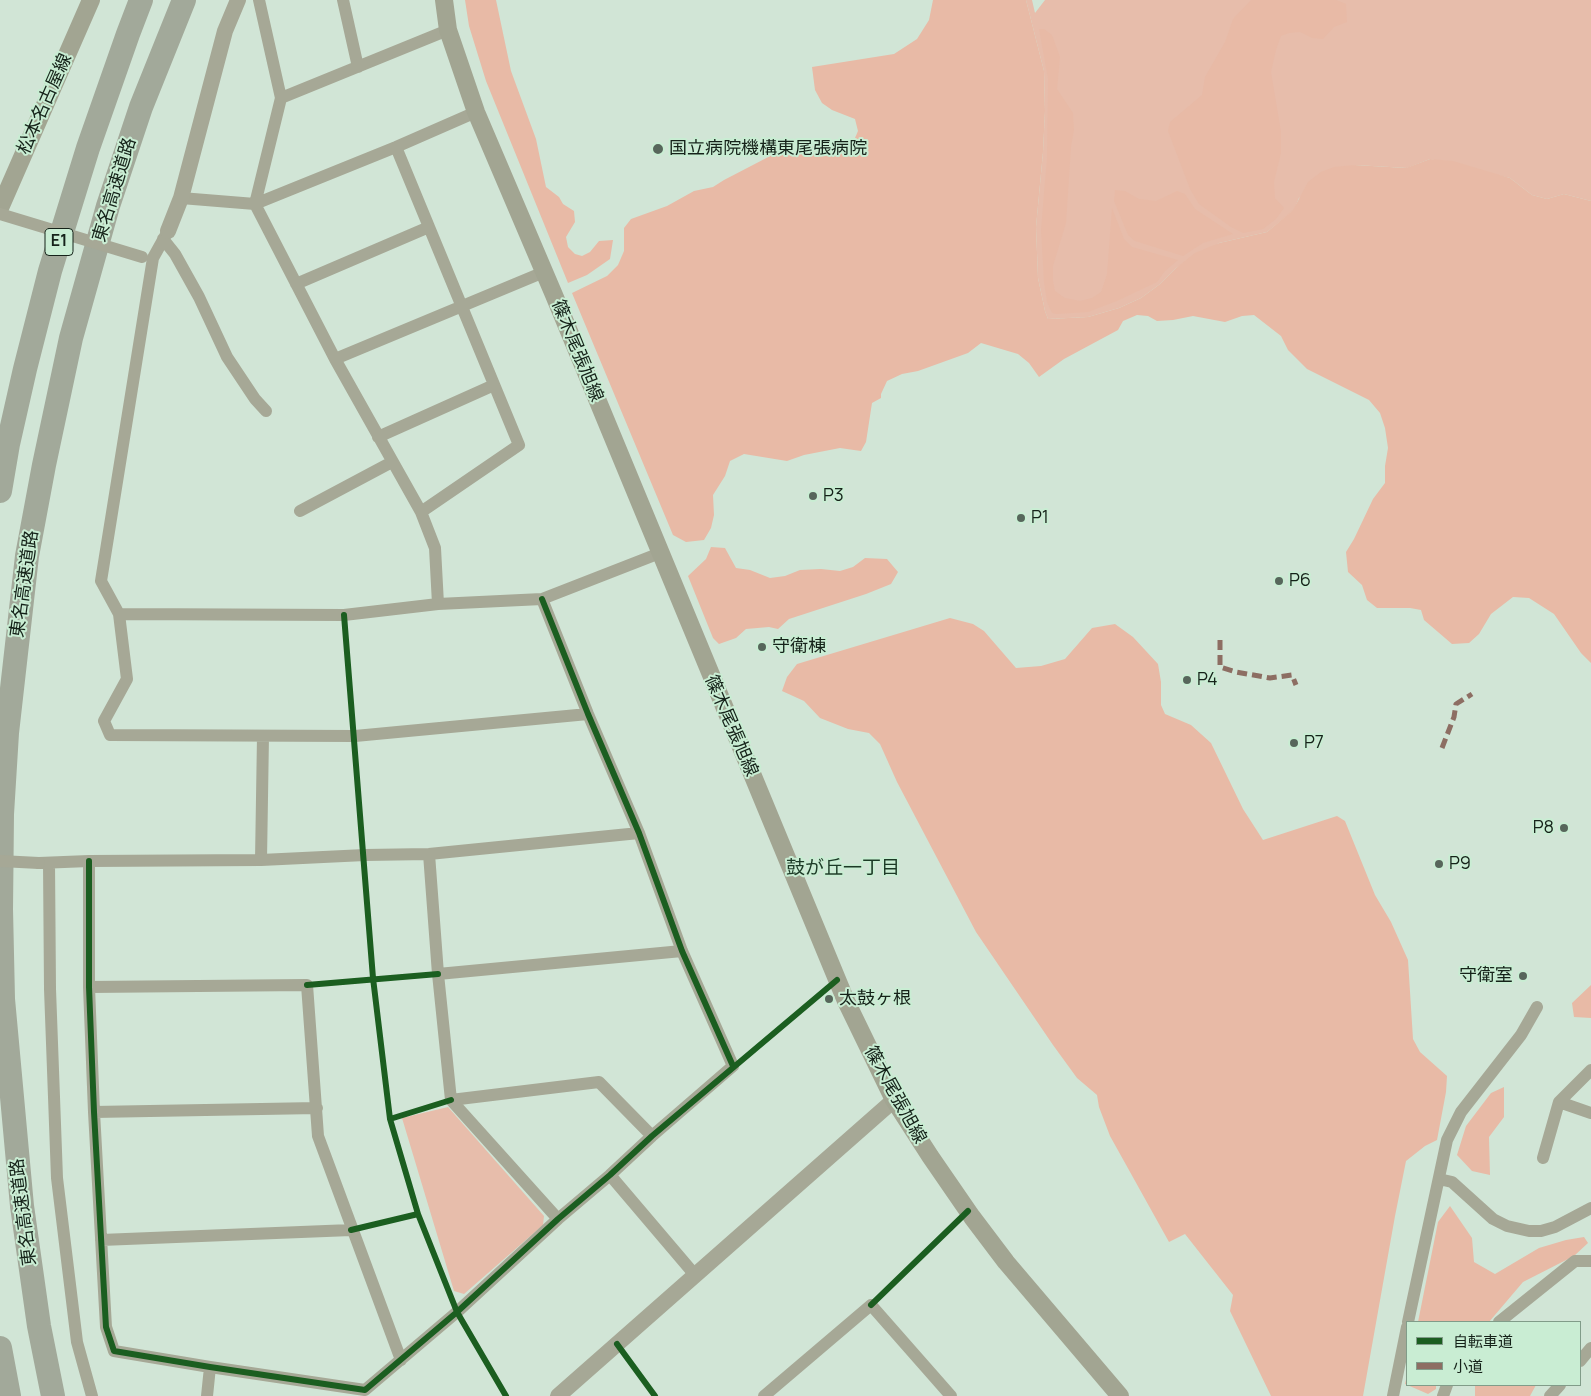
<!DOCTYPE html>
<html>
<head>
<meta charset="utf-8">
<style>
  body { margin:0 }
  #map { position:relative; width:1591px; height:1396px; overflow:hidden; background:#d1e5d6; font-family:Manrope,"Noto Sans JP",sans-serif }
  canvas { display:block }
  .legend { position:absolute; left:1406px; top:1321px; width:175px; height:65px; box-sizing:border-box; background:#c9edd3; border:1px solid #819c89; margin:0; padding:6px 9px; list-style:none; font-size:15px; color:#152219 }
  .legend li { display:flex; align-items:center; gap:10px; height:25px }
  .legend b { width:25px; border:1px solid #819c89 }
</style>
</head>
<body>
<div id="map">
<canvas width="1591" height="1396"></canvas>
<ul class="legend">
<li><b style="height:6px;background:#1b5e20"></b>自転車道</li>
<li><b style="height:6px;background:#8d6e63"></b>小道</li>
</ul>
</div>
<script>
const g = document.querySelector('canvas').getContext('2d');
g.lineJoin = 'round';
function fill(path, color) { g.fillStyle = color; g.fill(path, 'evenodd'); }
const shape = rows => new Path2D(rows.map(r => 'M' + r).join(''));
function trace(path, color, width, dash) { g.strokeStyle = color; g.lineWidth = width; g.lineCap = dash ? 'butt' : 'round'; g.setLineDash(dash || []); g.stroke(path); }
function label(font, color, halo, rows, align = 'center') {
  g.font = font + ' Manrope,"Noto Sans JP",sans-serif'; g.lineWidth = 4; g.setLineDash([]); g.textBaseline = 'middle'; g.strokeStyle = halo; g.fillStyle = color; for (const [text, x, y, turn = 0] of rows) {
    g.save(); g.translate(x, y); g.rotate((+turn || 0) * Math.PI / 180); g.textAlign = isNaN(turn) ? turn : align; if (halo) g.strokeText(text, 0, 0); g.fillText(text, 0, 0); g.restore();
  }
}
const green = shape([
  [1026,0,1032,0,1035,13,1045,0,1591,0,1591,201,1564,194,1547,199,1532,195,1510,178,1430,159,1407,168,1355,165,1299,198,1294,210,1267,232,1219,243,1176,268,1160,284,1141,298,1119,308,1088,317,1048,319,1045,311,1038,278,1036,227,1043,152,1045,111,1044,71],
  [448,1107,544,1216,543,1225,464,1294,454,1291,402,1118]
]);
const forest = shape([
  [465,0,496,0,511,71,536,139,546,187,559,197,563,204,574,211,575,222,566,237,568,247,575,254,582,256,590,252,599,241,613,240,610,259,587,275,568,283,486,81,469,26],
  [933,0,1026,0,1044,71,1045,111,1043,152,1036,227,1038,278,1045,311,1048,319,1088,317,1119,308,1141,298,1160,284,1176,268,1195,253,1219,243,1267,232,1293,210,1308,182,1321,172,1334,167,1355,165,1406,168,1430,159,1453,161,1510,178,1532,195,1547,199,1564,194,1591,201,1591,663,1581,653,1554,614,1529,598,1513,597,1491,614,1479,634,1469,643,1452,644,1424,620,1421,610,1410,608,1377,608,1367,600,1362,585,1348,572,1346,552,1354,539,1373,499,1385,483,1385,466,1388,448,1385,428,1380,413,1369,400,1307,369,1288,350,1281,336,1254,315,1242,316,1225,322,1193,316,1173,320,1157,321,1148,316,1137,315,1123,321,1118,330,1064,359,1039,377,1029,363,1018,354,981,343,968,353,918,371,902,374,887,381,881,394,881,398,872,403,866,442,861,451,840,448,804,455,787,461,744,454,730,461,725,476,713,495,714,515,711,528,704,540,686,542,673,535,572,293,607,276,618,265,624,251,624,228,631,219,667,206,694,191,713,187,724,180,776,153,794,152,809,146,834,146,852,141,855,138,858,131,855,119,832,110,822,103,815,90,812,67,894,54,917,39,929,20],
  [1251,0,1336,0,1346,4,1347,22,1334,27,1323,39,1312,38,1300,32,1289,33,1281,36,1276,50,1271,72,1281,132,1281,153,1274,182,1275,198,1284,208,1276,219,1263,229,1243,233,1231,227,1199,204,1190,189,1168,131,1170,122,1202,95,1205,77,1225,42,1233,19],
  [1039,29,1044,29,1052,35,1060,57,1057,89,1073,113,1074,130,1071,147,1066,223,1053,266,1053,281,1055,291,1065,298,1080,301,1092,298,1101,292,1107,274,1112,208,1124,239,1132,247,1178,260,1165,271,1157,282,1117,301,1088,312,1057,314,1052,313,1047,302,1044,282,1041,230,1047,157,1048,79],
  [1115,190,1125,191,1139,199,1156,201,1177,191,1185,194,1195,209,1233,234,1203,243,1183,256,1135,241,1128,235,1114,201],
  [711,547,725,548,736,568,750,570,770,578,785,576,800,570,821,569,840,571,853,567,865,558,887,559,898,572,891,584,866,594,789,619,778,629,769,627,746,629,736,638,719,644,713,638,688,576,706,559],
  [950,618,973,624,984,631,1016,668,1041,666,1065,659,1092,628,1115,624,1133,637,1158,664,1161,682,1161,705,1165,714,1191,725,1211,743,1243,809,1263,840,1337,816,1345,821,1375,895,1391,922,1408,960,1413,1039,1420,1052,1447,1076,1446,1092,1437,1140,1425,1146,1406,1161,1395,1216,1363,1396,1271,1396,1230,1311,1233,1295,1185,1234,1169,1242,1110,1136,1099,1107,1097,1095,1077,1078,1053,1045,976,932,897,782,880,744,869,733,848,729,820,718,804,701,782,691,787,677,797,664],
  [1591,985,1591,1018,1574,1017,1572,1003],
  [1504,1087,1504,1117,1489,1137,1490,1175,1472,1171,1457,1155,1466,1126,1491,1093],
  [1450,1206,1472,1238,1474,1262,1495,1274,1539,1248,1566,1240,1584,1237,1588,1243,1574,1256,1523,1282,1489,1322,1418,1322,1438,1222],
  [1407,1375,1407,1385,1436,1385,1436,1389,1428,1394,1405,1384],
  [1475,1385,1536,1385,1530,1396,1475,1396]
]);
const minor = shape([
  [259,0,281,98,255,204,335,359,421,512,435,548,438,604],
  [343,0,358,67],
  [281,98,448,30],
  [396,147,519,445,421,512],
  [181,198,255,204,396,147,476,112],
  [168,231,153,258,101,581,119,614,127,679,104,721,110,735,355,736,588,714],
  [163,239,175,254,199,297,227,357,255,399,266,411],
  [296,284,429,227],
  [335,359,544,272],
  [378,437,494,385],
  [300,511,392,462],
  [119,614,344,615,438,604,542,599,660,553],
  [429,854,438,974,451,1100,558,1219],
  [261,860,263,736],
  [89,861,89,987,94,1112,106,1327,114,1351,210,1367,365,1390,457,1312,558,1219,610,1175,652,1136,733,1066,682,951,639,833,588,714,542,599],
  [39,863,89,861,261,860,365,855,429,854,639,833],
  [49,863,50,989,57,1178,77,1342,92,1396],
  [438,974,682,951],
  [89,987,307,985,318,1136,401,1360],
  [451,1100,599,1082,652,1136],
  [1559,1102,1591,1113],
  [94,1112,317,1108],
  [1543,1158,1559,1102,1591,1070],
  [610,1175,695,1275],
  [1439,1179,1452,1182,1493,1219,1507,1226,1529,1231,1541,1231,1555,1227,1591,1208],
  [101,1240,351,1230],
  [1408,1322,1447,1140,1461,1112,1521,1035,1537,1007],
  [1499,1322,1575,1261,1591,1261],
  [1580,1361,1591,1348],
  [207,1396,210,1367],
  [764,1396,871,1305,951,1396],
  [1393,1396,1407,1327],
  [1443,1396,1447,1385],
  [1550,1396,1560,1385]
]);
const tertiary = shape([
  [168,231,181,198,225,31,238,0],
  [558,1396,894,1100]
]);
const secondary = shape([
  [444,0,448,30,476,112,554,295,846,1001,894,1100,930,1156,972,1217,1006,1262,1120,1396],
  [0,208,91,0]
]);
const motorway = shape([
  [0,491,8,444,25,369,50,271,88,148,128,34,141,0],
  [0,1348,9,1396],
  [53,1396,39,1326,22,1206,3,999,1,909,2,814,7,733,27,556,44,465,71,338,108,206,141,107,184,0]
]);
const minorBridge = shape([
  [0,214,142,257],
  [0,861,39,863]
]);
const quiet = shape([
  [1220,640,1220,667,1236,672,1270,678,1292,675,1296,685],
  [1442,748,1454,717,1456,704,1472,694]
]);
const cycleway = shape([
  [542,599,588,714,639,833,682,951,733,1066],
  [344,615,373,978,390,1119,418,1214,457,1312,506,1396],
  [89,861,89,987,94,1112,106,1327,114,1351,210,1367,365,1390,457,1312,558,1219,610,1175,652,1136,837,980],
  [307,985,438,974],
  [390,1119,451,1100],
  [351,1230,418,1214],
  [871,1305,968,1211],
  [617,1344,655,1396]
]);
const markers = [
  [658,149,6,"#57665b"],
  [813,496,5,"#57665b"],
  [1021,518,5,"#57665b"],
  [1279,581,5,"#57665b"],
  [762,647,5,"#57665b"],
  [1187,680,5,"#57665b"],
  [1294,743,5,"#57665b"],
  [1564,828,5,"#57665b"],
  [1439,864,5,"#57665b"],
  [1523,976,5,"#57665b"],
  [829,999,5,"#57665b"]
];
const shields = [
  [59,242,28]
];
const shieldNames = [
  ["E1",59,242]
];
const streetNames = [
  ["松本名古屋線",45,104,-66],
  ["東名高速道路",115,190,-73],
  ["篠木尾張旭線",577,351,68],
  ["東名高速道路",25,584,-82],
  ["篠木尾張旭線",731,726,67],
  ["篠木尾張旭線",895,1095,61],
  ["東名高速道路",24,1212,-97]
];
const poiNames = [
  ["国立病院機構東尾張病院",669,149],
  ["P3",823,496],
  ["P1",1031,518],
  ["P6",1289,581],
  ["守衛棟",772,647],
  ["P4",1197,680],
  ["P7",1304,743],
  ["P8",1554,828,"right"],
  ["P9",1449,864],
  ["守衛室",1513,976,"right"],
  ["太鼓ヶ根",839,999]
];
const neighbourhoodNames = [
  ["鼓が丘一丁目",843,869]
];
fill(green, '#e7bdab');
fill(forest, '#e8baa6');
trace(minor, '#a6a896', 12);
trace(tertiary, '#a6a896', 16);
trace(secondary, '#a2a592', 18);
trace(motorway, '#a2a99a', 24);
trace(minorBridge, '#a6a896', 12);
trace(quiet, '#8d6e63', 5, [10, 5]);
trace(cycleway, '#1b5e20', 6);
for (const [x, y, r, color] of markers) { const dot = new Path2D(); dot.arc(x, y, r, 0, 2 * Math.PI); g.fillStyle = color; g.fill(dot); trace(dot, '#c9edd3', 2); }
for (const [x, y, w] of shields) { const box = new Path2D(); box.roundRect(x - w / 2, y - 13.5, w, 27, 4); g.fillStyle = '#c9edd3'; g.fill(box); trace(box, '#152219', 1); }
label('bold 16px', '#152219', null, shieldNames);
label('18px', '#152219', '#c9edd3', streetNames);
label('18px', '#152219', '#c9edd3', poiNames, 'left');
label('19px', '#1c3a26', '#c9edd3', neighbourhoodNames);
</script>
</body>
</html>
